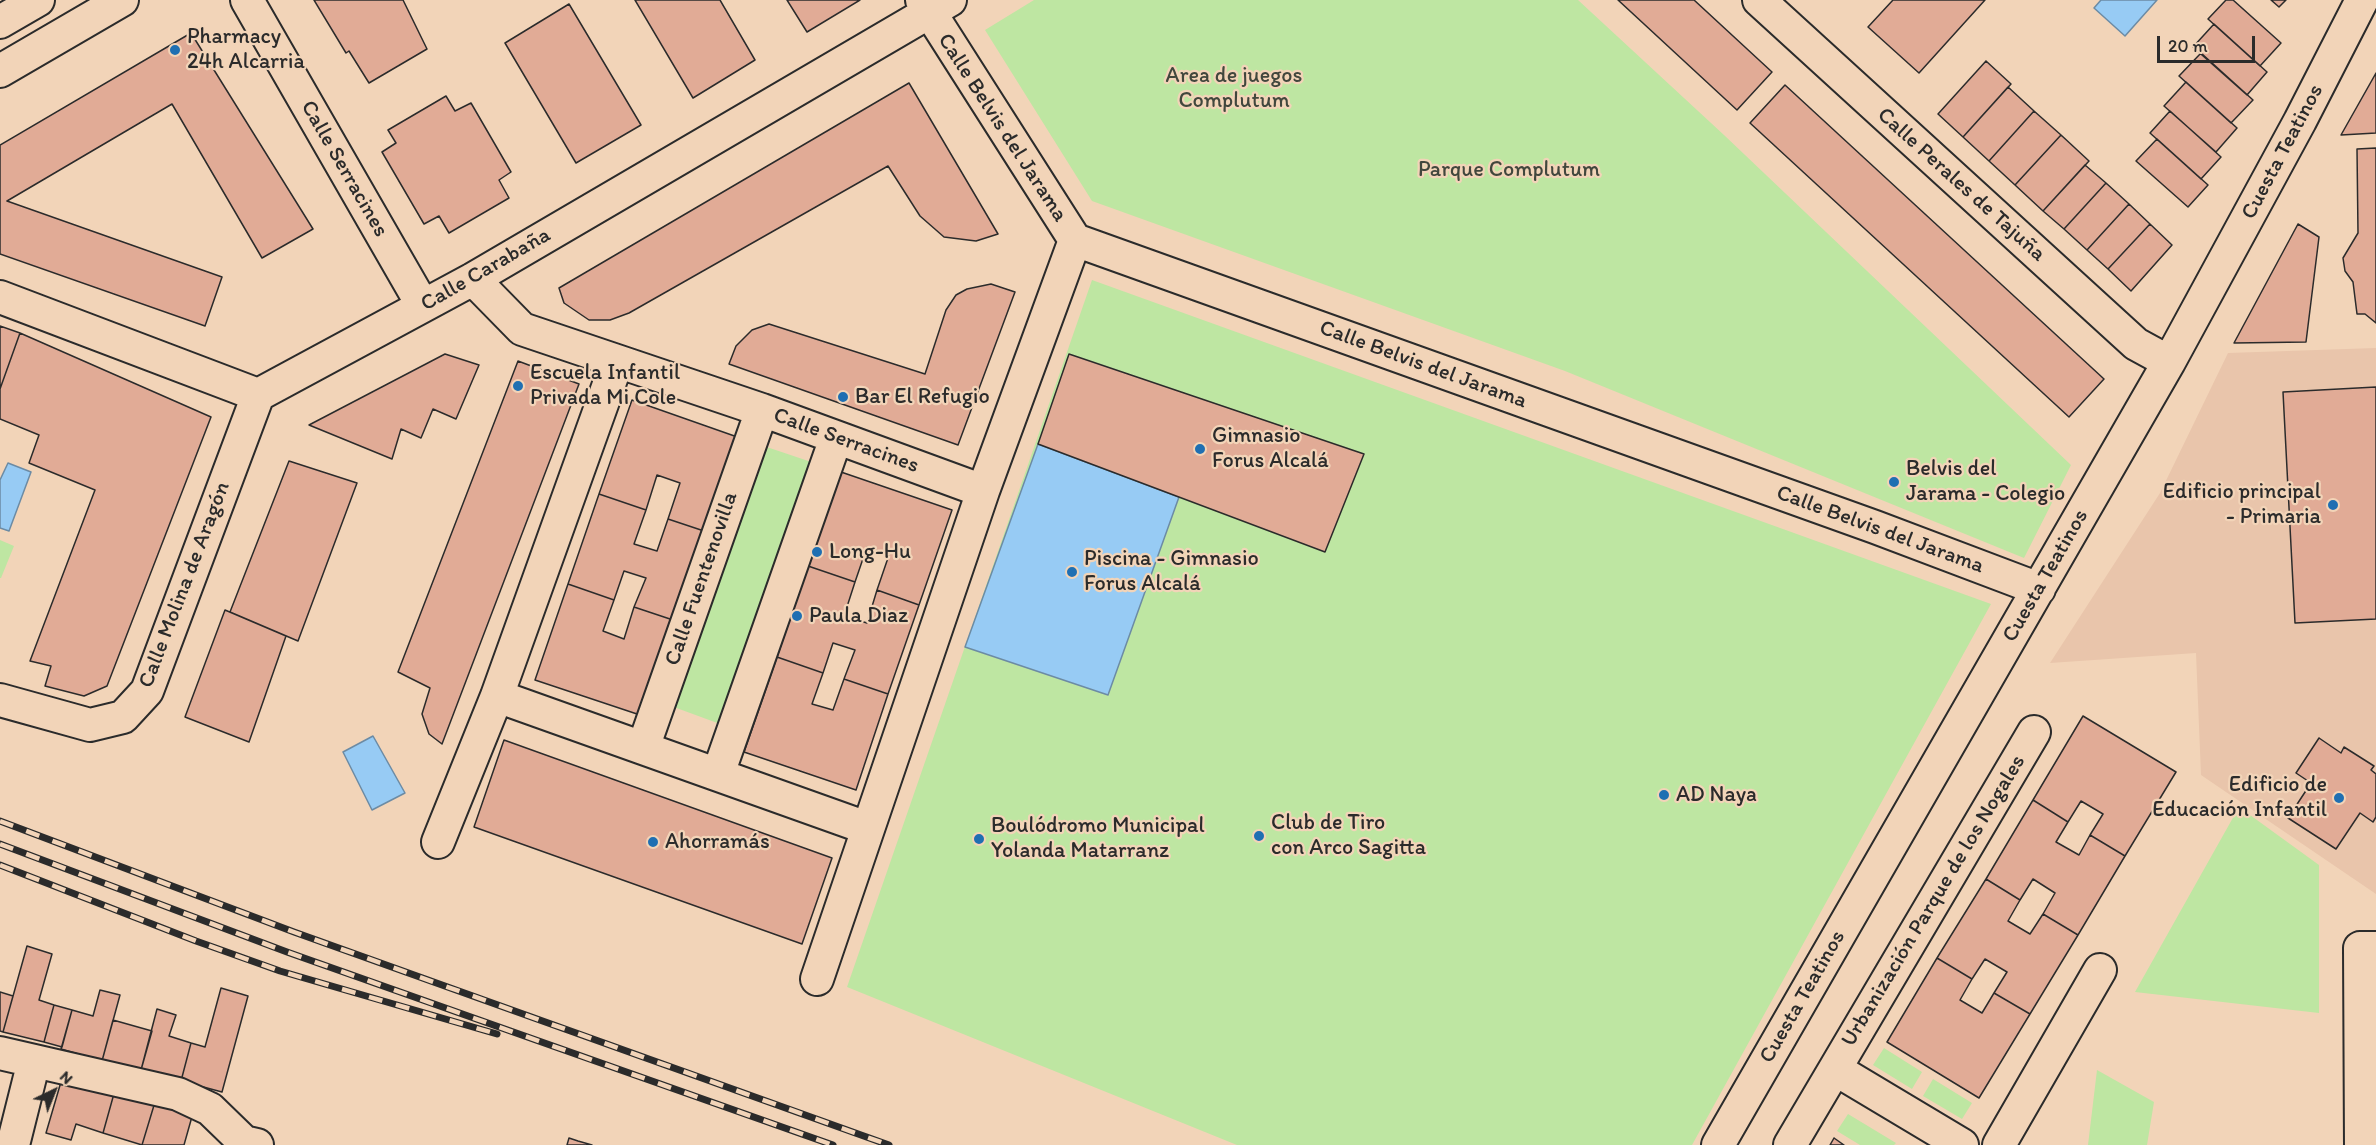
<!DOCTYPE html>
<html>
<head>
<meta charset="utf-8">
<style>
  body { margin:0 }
  #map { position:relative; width:2376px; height:1145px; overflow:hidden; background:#f2d4b8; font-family:Itim,sans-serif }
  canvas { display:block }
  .north { position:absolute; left:24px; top:1061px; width:60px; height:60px; -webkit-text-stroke:4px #f2d4b8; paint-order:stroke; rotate:43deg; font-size:16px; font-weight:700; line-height:24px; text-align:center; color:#2b2b2b }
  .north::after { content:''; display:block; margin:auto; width:21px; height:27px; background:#2b2b2b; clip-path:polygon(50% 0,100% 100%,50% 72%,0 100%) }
  .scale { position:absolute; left:2157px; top:36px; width:98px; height:27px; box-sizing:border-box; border:3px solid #2b2b2b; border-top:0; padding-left:8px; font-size:18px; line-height:21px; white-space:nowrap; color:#2b2b2b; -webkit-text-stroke:4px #f2d4b8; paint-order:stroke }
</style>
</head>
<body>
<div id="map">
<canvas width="2376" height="1145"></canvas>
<div class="north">N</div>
<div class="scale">20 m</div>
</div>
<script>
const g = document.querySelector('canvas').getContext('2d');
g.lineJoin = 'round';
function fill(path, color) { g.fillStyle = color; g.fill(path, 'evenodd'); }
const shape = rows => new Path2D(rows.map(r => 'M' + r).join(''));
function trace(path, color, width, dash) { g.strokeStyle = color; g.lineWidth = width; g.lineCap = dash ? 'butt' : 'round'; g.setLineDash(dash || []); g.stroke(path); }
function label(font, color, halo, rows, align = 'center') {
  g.font = font + ' Itim,sans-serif'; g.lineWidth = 4.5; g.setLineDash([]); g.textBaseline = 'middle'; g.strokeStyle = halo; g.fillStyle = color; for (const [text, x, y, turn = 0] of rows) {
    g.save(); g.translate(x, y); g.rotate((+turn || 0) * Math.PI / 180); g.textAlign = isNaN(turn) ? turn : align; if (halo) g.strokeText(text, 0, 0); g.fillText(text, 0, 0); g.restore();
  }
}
const built = shape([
  [2376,348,2376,894,2201,775,2196,653,2050,663,2160,493,2228,353]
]);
const green = shape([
  [1034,0,1578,0,1724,135,2071,465,2024,558,1565,371,1092,201,985,30],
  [1092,280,1991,604,1692,1145,1237,1145,847,987],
  [743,439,841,472,750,735,652,699],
  [0,540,14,546,1,578,0,578],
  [2239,807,2319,865,2319,1013,2135,992],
  [1884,1048,1922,1072,1912,1089,1873,1065],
  [2097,1070,2154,1102,2147,1145,2088,1145],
  [1933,1079,1972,1103,1962,1119,1923,1096],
  [1848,1114,1896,1143,1894,1145,1860,1145,1837,1131]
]);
const water = shape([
  [2101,0,2157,0,2125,36,2094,8,2101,0],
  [1038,444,1179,497,1108,695,965,647,1038,444],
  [8,463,31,472,9,531,0,528,0,480,8,463],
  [373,736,405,793,372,810,343,752,373,736]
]);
const building = shape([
  [314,0,403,0,427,49,369,83,349,51,346,53,314,0],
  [635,0,720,0,755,60,693,98,635,0],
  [787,0,860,0,807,32,787,0],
  [1618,0,1694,0,1772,72,1737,110,1618,0],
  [1893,0,1985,0,1919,73,1868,27,1893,0],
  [2226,0,2233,0,2281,43,2260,66,2208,19,2226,0],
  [2271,0,2286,0,2279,7,2271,0],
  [569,4,641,125,576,163,505,43,569,4],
  [2214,24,2267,72,2247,95,2193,47,2214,24],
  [191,33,313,229,262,258,172,104,7,201,222,277,205,326,0,254,0,145,191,33],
  [2201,53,2253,100,2231,123,2179,76,2201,53],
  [1986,61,2011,84,1963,137,1938,114,1986,61],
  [2376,73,2376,133,2341,135,2376,73],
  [2186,82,2237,128,2216,152,2164,106,2186,82],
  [909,83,998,234,976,241,944,237,920,216,888,166,629,313,610,320,589,320,564,303,559,288,909,83],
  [1785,85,2104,379,2069,417,1750,123,1785,85],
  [2008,87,2034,111,1989,161,1963,137,2008,87],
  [446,96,455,111,471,103,511,172,499,180,509,198,449,233,439,216,424,224,382,152,396,143,388,130,446,96],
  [2034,111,2061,135,2015,185,1989,161,2034,111],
  [2170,111,2221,157,2201,179,2150,133,2170,111],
  [2061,135,2089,161,2043,211,2015,185,2061,135],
  [2157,139,2208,185,2188,207,2136,161,2157,139],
  [2376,148,2376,323,2365,314,2357,314,2353,282,2345,271,2343,258,2358,233,2357,149,2376,148],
  [2085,165,2106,183,2064,229,2043,211,2085,165],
  [2106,183,2129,204,2087,250,2064,229,2106,183],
  [2129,204,2150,224,2108,269,2087,250,2129,204],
  [2150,224,2172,245,2131,291,2108,269,2150,224],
  [2298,224,2319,237,2306,342,2234,343,2298,224],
  [991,284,1015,292,958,445,729,364,736,346,752,330,769,324,925,374,946,310,956,295,967,289,991,284],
  [0,326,20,333,0,389,0,326],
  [20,333,211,417,107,686,84,696,45,686,51,666,30,661,95,490,29,463,39,435,0,419,0,389,20,333],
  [445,354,479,365,456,419,433,409,421,438,401,429,392,459,309,425,445,354],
  [1069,354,1364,454,1325,552,1038,444,1069,354],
  [518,361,579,384,442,744,429,734,422,714,430,688,398,672,518,361],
  [2376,387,2376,619,2295,623,2283,392,2376,387],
  [632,400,743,439,710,533,668,519,680,483,657,475,646,510,599,494,632,400],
  [289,461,357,483,298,641,230,612,289,461],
  [841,472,952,510,919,605,877,590,889,555,867,547,855,582,808,566,841,472],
  [599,494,646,510,634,544,657,551,668,519,710,533,679,622,634,607,646,578,624,571,614,600,568,584,599,494],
  [808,566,855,582,844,616,867,623,877,590,919,605,888,694,844,679,855,650,833,643,823,673,777,657,808,566],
  [568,584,614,600,603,631,624,639,634,607,679,622,646,717,535,680,568,584],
  [225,610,286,636,249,742,185,717,225,610],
  [777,657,823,673,812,704,833,710,844,679,888,694,856,790,744,752,777,657],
  [2083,716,2176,772,2125,856,2090,835,2103,814,2081,801,2068,822,2033,800,2083,716],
  [2319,738,2341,753,2344,747,2374,766,2371,770,2376,774,2376,817,2373,822,2360,813,2336,849,2288,818,2311,783,2296,773,2319,738],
  [504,740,832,858,802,944,474,827,504,740],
  [2033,800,2068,822,2056,842,2079,855,2090,835,2125,856,2078,935,2043,914,2055,893,2033,879,2020,900,1986,879,2033,800],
  [1986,879,2020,900,2008,921,2030,934,2043,914,2078,935,2030,1014,1994,993,2007,972,1985,959,1972,979,1937,958,1986,879],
  [27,946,52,954,39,1000,54,1005,44,1042,3,1032,27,946],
  [1937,958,1972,979,1960,1000,1982,1013,1994,993,2030,1014,1979,1098,1887,1042,1937,958],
  [221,988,248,996,222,1092,181,1081,191,1043,205,1047,221,988],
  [100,990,120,995,102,1061,61,1049,72,1010,93,1016,100,990],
  [0,992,13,996,3,1032,0,1031,0,992],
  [54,1005,72,1010,62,1047,44,1042,54,1005],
  [157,1009,176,1015,169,1036,191,1043,181,1081,141,1070,157,1009],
  [113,1020,152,1031,141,1070,102,1061,113,1020],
  [63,1075,115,1090,103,1133,76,1124,71,1140,46,1133,63,1075],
  [115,1090,155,1102,142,1145,103,1133,115,1090],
  [155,1102,193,1113,184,1145,142,1145,155,1102],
  [569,1138,578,1141,592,1145,567,1145,569,1138],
  [1834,1138,1844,1145,1830,1145,1834,1138]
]);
const minor = shape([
  [247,0,423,306],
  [922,0,1075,240,1875,527,2039,589],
  [1759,0,2136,344,2169,362],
  [0,22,38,0],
  [0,71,122,0],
  [473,279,522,329,762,410,983,491,1075,240],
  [0,297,258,395,473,279,950,0],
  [497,696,867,828],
  [0,700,90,725,123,717,147,691,258,395],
  [643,748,762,410],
  [718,774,836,438],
  [438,842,497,696,617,362],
  [817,979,983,491],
  [0,1053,178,1094,210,1109,244,1142,257,1145],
  [1835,1069,1962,1145],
  [13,1145,34,1061],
  [1718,1145,2169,362,2300,121,2362,0],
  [1790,1145,2034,732],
  [1999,1145,2100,970],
  [2361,1145,2360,948,2376,948]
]);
const rail = shape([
  [0,821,294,932,889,1145],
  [0,844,287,952,833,1145],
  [0,865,196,941,280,971,497,1034]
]);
const markers = [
  [175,50,6,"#1f6fb2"],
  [518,386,6,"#1f6fb2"],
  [843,397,6,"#1f6fb2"],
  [1200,449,6,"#1f6fb2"],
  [1894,482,6,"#1f6fb2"],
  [2333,505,6,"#1f6fb2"],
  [817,552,6,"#1f6fb2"],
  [1072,572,6,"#1f6fb2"],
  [797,616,6,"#1f6fb2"],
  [1664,795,6,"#1f6fb2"],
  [2339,798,6,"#1f6fb2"],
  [1259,836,6,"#1f6fb2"],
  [979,839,6,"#1f6fb2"],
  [653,842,6,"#1f6fb2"]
];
const poiNames = [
  ["Pharmacy",187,37],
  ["24h Alcarria",187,62],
  ["Escuela Infantil",530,373],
  ["Privada Mi Cole",530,398],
  ["Bar El Refugio",855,397],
  ["Gimnasio",1212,436],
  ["Forus Alcalá",1212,461],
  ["Belvis del",1906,469],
  ["Jarama - Colegio",1906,494],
  ["Edificio principal",2321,492,"right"],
  ["- Primaria",2321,517,"right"],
  ["Long-Hu",829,552],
  ["Piscina - Gimnasio",1084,559],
  ["Forus Alcalá",1084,584],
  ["Paula Diaz",809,616],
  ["Edificio de",2327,785,"right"],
  ["Educación Infantil",2327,810,"right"],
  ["AD Naya",1676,795],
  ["Club de Tiro",1271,823],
  ["con Arco Sagitta",1271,848],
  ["Boulódromo Municipal",991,826],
  ["Yolanda Matarranz",991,851],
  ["Ahorramás",665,842]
];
const parkNames = [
  ["Area de juegos",1234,76],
  ["Complutum",1234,101],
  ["Parque Complutum",1509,170]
];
const streetNames = [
  ["Calle Belvis del Jarama",1002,128,57],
  ["Cuesta Teatinos",2283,152,-62],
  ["Calle Serracines",344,169,60],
  ["Calle Perales de Tajuña",1961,185,42],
  ["Calle Carabaña",486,270,-30],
  ["Calle Belvis del Jarama",1423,365,20],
  ["Calle Serracines",846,441,20],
  ["Calle Belvis del Jarama",1880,530,20],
  ["Cuesta Teatinos",2046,576,-60],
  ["Calle Fuentenovilla",702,579,-71],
  ["Calle Molina de Aragón",185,585,-69],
  ["Urbanización Parque de los Nogales",1934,901,-59],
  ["Cuesta Teatinos",1803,997,-60]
];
fill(built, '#e9c5ab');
fill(green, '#bee6a2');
fill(water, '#97cbf4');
trace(water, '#6c8ba4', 1.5);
fill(building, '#e1ab96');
trace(building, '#2b2b2b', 1.5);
trace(minor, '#2b2b2b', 36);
trace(minor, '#f2d4b8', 32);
trace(rail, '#2b2b2b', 7);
trace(rail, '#f2d4b8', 4.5, [14]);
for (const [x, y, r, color] of markers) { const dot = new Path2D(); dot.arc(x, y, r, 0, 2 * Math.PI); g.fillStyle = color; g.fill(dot); trace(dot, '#f2d4b8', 2); }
label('22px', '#2b2b2b', '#f2d4b8', poiNames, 'left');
label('22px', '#41473d', '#f2d4b8', parkNames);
label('22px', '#2b2b2b', '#f2d4b8', streetNames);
</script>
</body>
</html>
